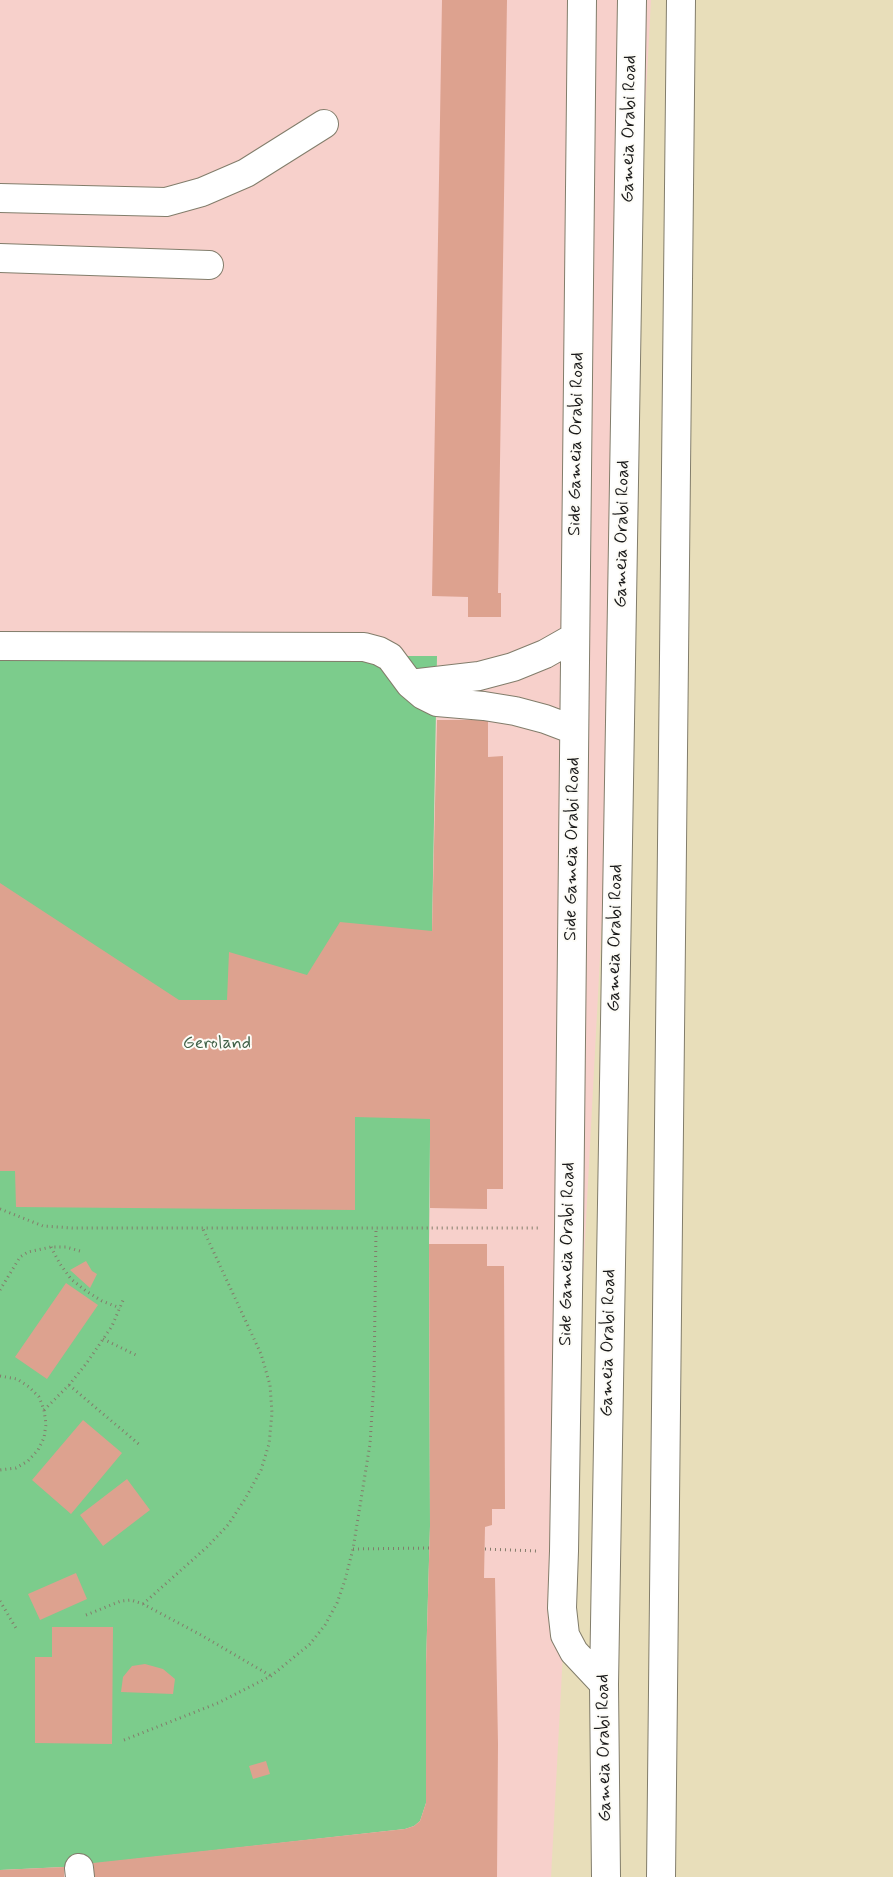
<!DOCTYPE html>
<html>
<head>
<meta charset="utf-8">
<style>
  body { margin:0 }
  canvas { display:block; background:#e8deba }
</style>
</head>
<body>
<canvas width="893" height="1877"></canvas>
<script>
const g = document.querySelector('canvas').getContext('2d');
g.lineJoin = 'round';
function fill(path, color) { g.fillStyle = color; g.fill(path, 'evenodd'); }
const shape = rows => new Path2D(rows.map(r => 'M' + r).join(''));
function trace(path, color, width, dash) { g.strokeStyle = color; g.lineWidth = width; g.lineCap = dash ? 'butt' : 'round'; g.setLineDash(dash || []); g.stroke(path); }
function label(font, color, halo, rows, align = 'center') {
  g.font = font + ' Mynerve,sans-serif'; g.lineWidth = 4; g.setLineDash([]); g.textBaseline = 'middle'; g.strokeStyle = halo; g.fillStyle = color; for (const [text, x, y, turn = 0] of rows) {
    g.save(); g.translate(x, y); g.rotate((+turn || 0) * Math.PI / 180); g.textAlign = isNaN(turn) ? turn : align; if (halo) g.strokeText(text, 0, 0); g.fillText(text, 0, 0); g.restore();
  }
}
const built = shape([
  [0,0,651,0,551,1877,0,1877]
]);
const green = shape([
  [0,656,437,656,432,930,429,1244,430,1526,426,1665,426,1803,420,1821,414,1826,405,1829,64,1867,0,1870]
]);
const building = shape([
  [442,0,507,0,498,593,501,593,501,617,468,617,468,597,432,596],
  [437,720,488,720,488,757,503,756,503,1189,487,1189,487,1209,430,1208,430,1119,355,1117,355,1210,16,1207,15,1171,0,1171,0,883,179,1000,227,1000,229,952,307,975,340,922,432,931],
  [429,1244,487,1244,487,1266,504,1266,505,1509,492,1509,492,1525,485,1527,484,1578,495,1578,498,1744,497,1877,93,1877,93,1863,405,1829,414,1826,420,1821,426,1803,426,1665,430,1526],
  [86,1261,92,1271,97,1274,90,1288,70,1270],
  [66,1283,98,1305,47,1379,15,1357],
  [83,1420,122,1453,71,1514,32,1480],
  [127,1479,150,1510,103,1546,80,1515],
  [76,1573,87,1599,40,1620,28,1594],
  [52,1627,113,1627,112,1744,35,1743,35,1657,52,1657],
  [145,1664,163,1669,175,1679,173,1694,121,1692,123,1677,132,1666],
  [266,1761,270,1774,253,1779,249,1766],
  [64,1867,64,1877,0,1877,0,1870]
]);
const path = shape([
  [0,1209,43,1226,72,1228,541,1228],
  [51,1247,60,1264,71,1279,86,1291,102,1301,120,1308],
  [0,1290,20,1257,28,1252,51,1247,66,1247,80,1251],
  [103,1339,138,1356],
  [0,1376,17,1379,29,1387,39,1397,44,1410,46,1424,44,1438,38,1450,28,1461,16,1468,0,1470],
  [69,1385,141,1446],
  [44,1410,69,1385,86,1364,112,1326,124,1298],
  [353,1549,429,1548],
  [485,1549,536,1551],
  [0,1601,17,1630],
  [143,1604,207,1547,228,1525,245,1499,261,1470,269,1444,272,1413,270,1385,261,1354,203,1229],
  [86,1615,121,1601,131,1600,143,1604,201,1635,271,1676],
  [124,1740,218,1703,271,1676,310,1644,325,1625,337,1603,345,1580,353,1549,370,1444,374,1381,376,1229]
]);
const minor = shape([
  [582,0,569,1228,564,1551,562,1608,565,1635,574,1652,604,1684],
  [0,198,166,202,202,192,246,173,324,124],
  [0,258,209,265],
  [0,646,364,647,379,651,390,657,410,684,423,695,437,702,484,706,515,711,545,719,574,730],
  [410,684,479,676,513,667,545,654,575,637],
  [79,1868,80,1877],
  [606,1877,604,1684,632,0],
  [661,1877,681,0]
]);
const streetNames = [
  ["Gameia Orabi Road",630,129,-89],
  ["Side Gameia Orabi Road",577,444,-89],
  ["Gameia Orabi Road",623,534,-89],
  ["Side Gameia Orabi Road",573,849,-89],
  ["Gameia Orabi Road",616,938,-89],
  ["Side Gameia Orabi Road",568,1254,-89],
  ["Gameia Orabi Road",609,1343,-89],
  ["Gameia Orabi Road",605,1748,-91]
];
const parkNames = [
  ["Geroland",217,1044]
];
fill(built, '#f7d0cb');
fill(green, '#7ccc8c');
fill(building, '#dda28f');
trace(minor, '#827d6b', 30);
trace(path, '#827d6b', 3, [1, 4]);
trace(minor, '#fff', 28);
label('18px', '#1c1c1c', '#fdfcf7', streetNames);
label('18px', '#426249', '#fdfcf7', parkNames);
</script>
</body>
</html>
